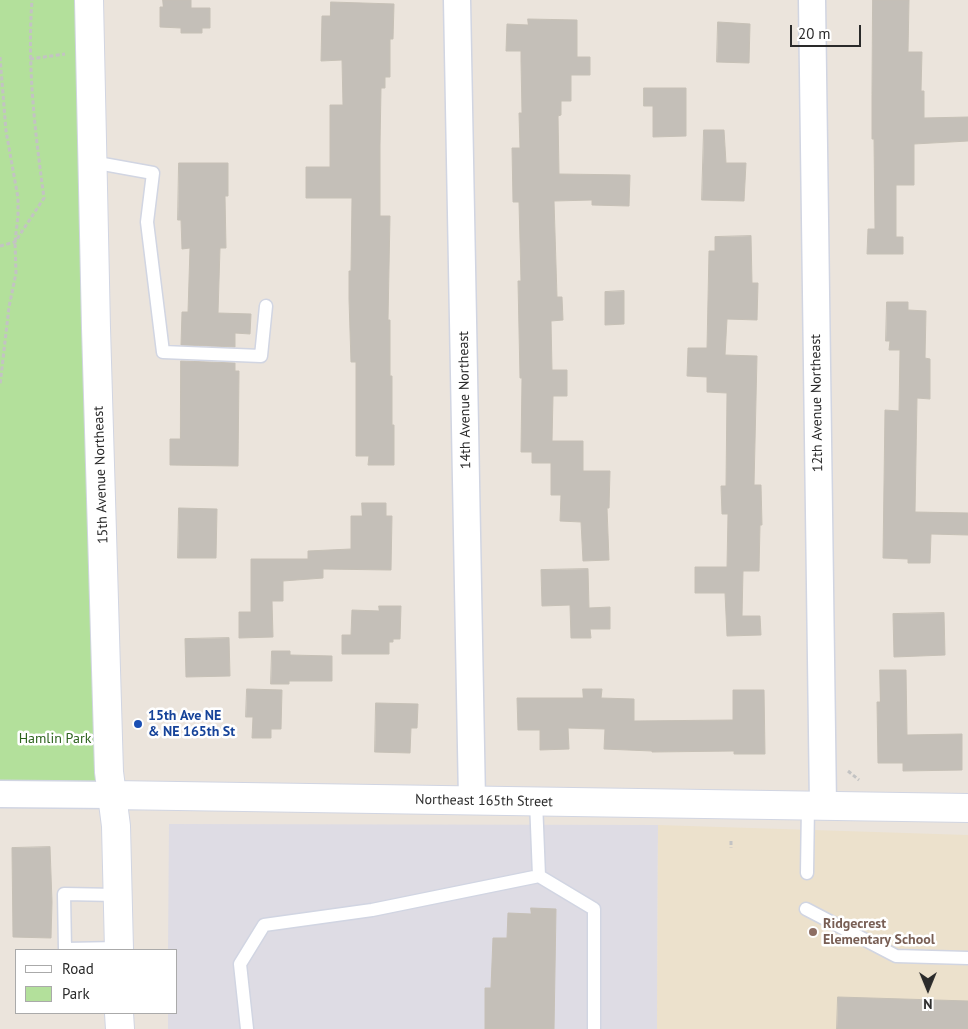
<!DOCTYPE html>
<html>
<head>
<meta charset="utf-8">
<style>
	body { margin:0 }
	#map { position:relative; width:968px; height:1029px; overflow:hidden; background:#ebe4dc; font-family:"PT Sans",sans-serif }
	canvas { display:block }
	.legend { position:absolute; left:15px; top:949px; width:162px; height:65px; box-sizing:border-box; background:#fff; border:1px solid #aaa; margin:0; padding:6px 9px; list-style:none; font-size:15px; color:#2a2a2a }
	.legend li { display:flex; align-items:center; gap:10px; height:25px }
	.legend b { width:25px; border:1px solid #aaa }
	.north { position:absolute; left:903px; top:964px; width:50px; height:50px; -webkit-text-stroke:4px #fff; paint-order:stroke; rotate:180deg; font-size:14px; font-weight:700; line-height:20px; text-align:center; color:#2a2a2a }
	.north::after { content:''; display:block; margin:auto; width:18px; height:22px; background:#2a2a2a; clip-path:polygon(50% 0,100% 100%,50% 72%,0 100%) }
	.scale { position:absolute; left:790px; top:25px; width:71px; height:22px; box-sizing:border-box; border:2px solid #2a2a2a; border-top:0; padding-left:6px; font-size:15px; line-height:18px; white-space:nowrap; color:#2a2a2a; -webkit-text-stroke:4px #fff; paint-order:stroke }
</style>
</head>
<body>
<div id="map">
<canvas width="968" height="1029"></canvas>
<ul class="legend">
<li><b style="height:6px;background:#fff"></b>Road</li>
<li><b style="height:14px;background:#b3e09b"></b>Park</li>
</ul>
<div class="north">N</div>
<div class="scale">20 m</div>
</div>
<script>
const g = document.querySelector('canvas').getContext('2d');
g.lineJoin = 'round';
function fillPath(path, color) {
  g.fillStyle = color;
  g.fill(path, 'evenodd');
}
function trace(path, color, width, dash) {
  g.strokeStyle = color;
  g.lineWidth = width;
  g.lineCap = dash ? 'butt' : 'round';
  g.setLineDash(dash || []);
  g.stroke(path);
}
function label(font, color, halo, rows, align = 'center') {
  g.font = font + ' "PT Sans",sans-serif';
  g.lineWidth = 5;
  g.setLineDash([]);
  g.textBaseline = 'middle';
  g.strokeStyle = halo;
  g.fillStyle = color;
  for (const [text, x, y, turn = 0] of rows) {
    g.save();
    g.translate(x, y);
    g.rotate((+turn || 0) * Math.PI / 180);
    g.textAlign = isNaN(turn) ? turn : align;
    if (halo) g.strokeText(text, 0, 0);
    g.fillText(text, 0, 0);
    g.restore();
  }
}
fillPath(new Path2D(`
	M169,824l489,1 -1,204h-489v-16h8v-63h-8z`), '#dedce4');
fillPath(new Path2D(`
	M658,825l310,10v194h-311z`), '#ece1cc');
fillPath(new Path2D(`
	M0,0h89l23,795 -112,-3z`), '#b3e09b');
const building = new Path2D(`
	M163,0h28v8h19v20h-8v5h-21v-5l-21,-1v-20h3z
	M873,0h36l-1,52h14l-1,39h3v27l44,-1v24l-54,3v41h-18v52h7v17h-36l1,-25h7l-1,-90h-2v-44z
	M331,2l63,2 -1,35h-3v38h-5v11h-4l-1,57v71h10l-2,104h2v56h2v49h2v40h-26l1,-9h-13v-94h-5l-2,-63v-28h2l1,-73h-46v-31h24v-62h13l-1,-45 -21,1 1,-45h8z
	M528,19l49,1v37h13v18h-19v26h-10v14l-3,1 1,58 71,1 -1,31 -37,-1v-5l-38,1 3,96h5l1,23 -12,1 1,49h15v26h-14l-1,45h31v30h27l-1,37h-2l2,52 -26,1 -2,-39 -21,-1 1,-26h-10v-32h-19v-11h-11l1,-74h-2l-2,-97h3l-2,-79h-6l-1,-54h8l-1,-35h3l-1,-52v-10h-15l1,-27 21,1z
	M718,22l32,2 -1,39 -32,-1z
	M644,88h42v48l-33,1v-31h-9z
	M704,130h20l2,33h20l-2,38 -42,-1z
	M179,163h49v33h-3l1,52h-6l-2,65 33,1 -1,20 -15,-1v14l-54,-2 1,-33h6l2,-64 -8,1 -1,-29h-3z
	M751,236l1,47h6l-1,37 -30,-1 -2,36 32,1 -3,129h7l1,40h-2l-1,46h-16l-1,45h18l1,19 -34,1 -2,-43h-30v-26h32l1,-53h-6l-1,-28h5l1,-93 -20,-1v-15l-20,-1 1,-28h19l2,-97h6v-14z
	M624,291v33l-19,1v-33z
	M887,302h21v8l18,1 -1,47 5,1v40l-13,-1 -2,114 53,1v22l-37,-1 -1,29h-22v-4l-25,-1 2,-148 14,1 1,-61h-11l1,-9h-4z
	M181,361l54,2v8h4l-1,95 -68,-1v-26h10z
	M362,503h24v13h6l-1,54 -68,-1v9l-40,3v20h-11l1,36 -34,1v-26h12v-53h57v-8l43,-2v-33h11z
	M179,508l38,1 -1,49h-38z
	M588,569l1,39 21,-1v22h-20l1,9h-20l-1,-33 -28,1 -1,-36z
	M379,606h22l-1,33h-7v3h-4v12h-47v-19h9l1,-25 27,1z
	M944,613l1,42 -51,2 -1,-43z
	M229,638l1,38 -44,1 -1,-38z
	M272,651h18v4l42,1v25h-43v3h-18z
	M880,670h26l1,65 55,-1v36l-59,1v-8h-25l-1,-61h3z
	M247,689l35,1 -1,39h-10v9h-19l1,-21h-7z
	M583,689h19l-1,9 33,1v22l99,-1v-30h31l1,64h-31v-3l-82,1v-1l-48,-2 1,-20 -37,-1 1,21 -29,1v-20h-22l-1,-32h66z
	M376,703l42,1 -1,24h-6l-1,25 -35,-1z
	M50,847l2,55 -1,36 -38,-1 -1,-89z
	M531,908l25,1 -2,120h-69v-41h6l2,-50h14l1,-25 23,1z
	M838,997l130,4v28h-131z`);
fillPath(building, '#c4bfb8');
trace(building, '#c6c0b6', 1);
const lane = new Path2D(`
	M92,162l61,11 -6,49 16,130 98,4 5,-50
	M536,801l3,75
	M807,873l1,-68
	M806,909l90,47 72,2
	M65,949l53,-1
	M65,950l-1,-56 53,1
	M247,1029l-7,-65 24,-39 108,-15 167,-34 55,33v120`);
const street = new Path2D(`
	M457,0l15,800
	M812,0l11,805
	M0,794l112,1`);
const secondary = new Path2D(`
	M89,0l7,328 13,444 7,54 3,124
	M112,795l856,13
	M119,1013l1,16`);
trace(lane, '#d1d5e2', 15);
trace(street, '#d1d5e2', 29);
trace(secondary, '#d1d5e2', 30);
trace(new Path2D(`
	M0,57l6,74 12,67v18l-3,26 1,31 -7,34 -9,78
	M30,59l35,-5
	M0,246l15,-4 29,-44c-9,-66 -17,-132 -12,-198
	M848,771l11,9
	M731,841v7`), '#c3c3c3', 3, [4, 2.5]);
trace(lane, '#fff', 12);
trace(street, '#fff', 26);
trace(secondary, '#fff', 28);
for (const [x, y, r, color] of [
	[138,724,5,"#1a4fb4"],
	[813,932,5,"#8d6e63"]
]) {
  const dot = new Path2D();
  dot.arc(x, y, r, 0, 2 * Math.PI);
  g.fillStyle = color;
  g.fill(dot);
  trace(dot, '#fff', 2);
}
label('14px', '#2a2a2a', '#fff', [
	["14th Avenue Northeast",465,400,-91],
	["12th Avenue Northeast",817,403,-91],
	["15th Avenue Northeast",101,475,-92],
	["Northeast 165th Street",484,801,1]
]);
label('bold 14px', '#164399', '#fff', [
	["15th Ave NE",148,716],
	["& NE 165th St",148,732]
], 'left');
label('14px', '#2d631d', '#fff', [
	["Hamlin Park",55,739]
]);
label('bold 14px', '#785e54', '#fff', [
	["Ridgecrest",823,924],
	["Elementary School",823,940]
], 'left');
</script>
</body>
</html>
